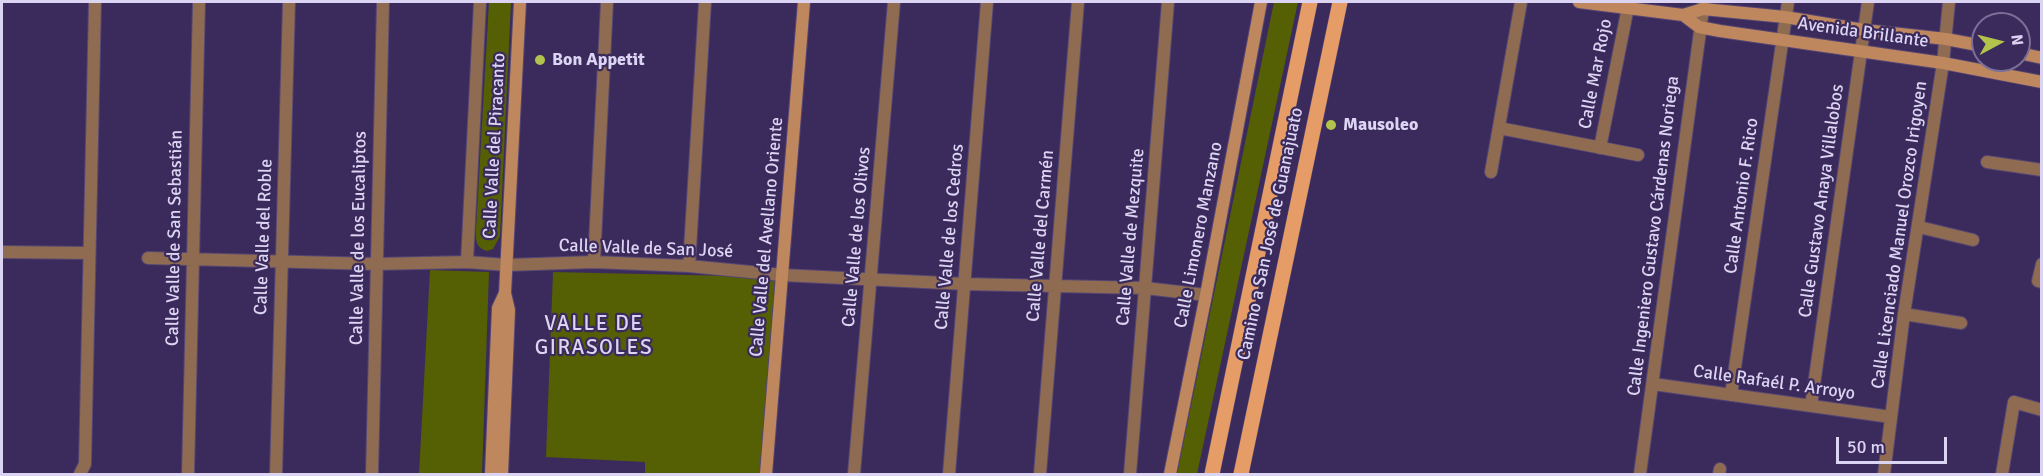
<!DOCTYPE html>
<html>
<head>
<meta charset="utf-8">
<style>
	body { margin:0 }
	#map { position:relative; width:2043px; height:476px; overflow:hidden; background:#3b2b5c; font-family:Signika,sans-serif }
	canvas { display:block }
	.frame { position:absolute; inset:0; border:3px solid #dbd4f2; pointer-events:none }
	.north { position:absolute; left:1971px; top:12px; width:60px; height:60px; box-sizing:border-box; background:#3b2b5c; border:2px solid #7b6f98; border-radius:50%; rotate:83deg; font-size:16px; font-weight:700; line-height:24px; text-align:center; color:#dbd4f2 }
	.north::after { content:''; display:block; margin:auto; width:21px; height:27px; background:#b2c34c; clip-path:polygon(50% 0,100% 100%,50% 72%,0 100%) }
	.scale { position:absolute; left:1836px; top:437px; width:111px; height:27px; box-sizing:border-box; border:3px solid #dbd4f2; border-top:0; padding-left:8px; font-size:18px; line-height:21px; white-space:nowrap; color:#dbd4f2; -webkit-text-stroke:4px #3b2b5c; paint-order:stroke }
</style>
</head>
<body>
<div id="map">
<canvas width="2043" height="476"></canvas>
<div class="frame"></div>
<div class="north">N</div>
<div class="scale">50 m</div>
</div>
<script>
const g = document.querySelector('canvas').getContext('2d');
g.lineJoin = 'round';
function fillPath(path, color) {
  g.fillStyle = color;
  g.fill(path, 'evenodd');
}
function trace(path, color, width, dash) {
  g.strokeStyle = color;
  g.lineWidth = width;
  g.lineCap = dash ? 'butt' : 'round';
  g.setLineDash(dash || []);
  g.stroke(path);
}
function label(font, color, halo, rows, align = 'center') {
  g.font = font + ' Signika,sans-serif';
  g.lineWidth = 4.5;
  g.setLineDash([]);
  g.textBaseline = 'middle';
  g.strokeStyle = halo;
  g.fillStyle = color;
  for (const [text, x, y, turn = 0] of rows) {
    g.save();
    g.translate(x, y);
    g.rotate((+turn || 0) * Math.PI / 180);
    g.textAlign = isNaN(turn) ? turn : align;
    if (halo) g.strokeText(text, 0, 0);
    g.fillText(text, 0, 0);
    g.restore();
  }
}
fillPath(new Path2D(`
	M489,2h22l-11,234 -7,13 -6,2c-12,-4 -11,-10 -11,-21z
	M1274,2h24l-101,472h-20z
	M430,270l59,2 -7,202h-63z
	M553,272l222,5 -14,197h-116v-12l-99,-5z`), '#555f04');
const street = new Path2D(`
	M1499,128l139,27
	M1600,148l28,-141
	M1987,162l55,8
	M1491,172l30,-170
	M1919,227l54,13
	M2,252l86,1
	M148,258l228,6 91,-2 40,3 87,-3 95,4 93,9 183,9 180,4 61,7
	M467,262l13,-260
	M594,262l13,-260
	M2042,264l-4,17 4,1
	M689,266l16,-264
	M1904,314l57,9
	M1653,384l238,33
	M1731,395l57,-393
	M1811,406l57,-404
	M80,474l5,-10 10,-462
	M188,474l11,-472
	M276,474l13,-472
	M372,474l11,-472
	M854,474l40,-472
	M949,474l38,-472
	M1040,474l38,-472
	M1130,474l38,-472
	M1640,474l64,-472
	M1719,474l1,-5
	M1884,474l20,-160 39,-251 6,-61
	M2002,474l12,-72 28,8`);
const secondary = new Path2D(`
	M1579,2l104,13 20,-6 82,8 79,13 82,9 37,7
	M1683,15l16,12 21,4 223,32 99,19
	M2019,53l23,5
	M491,474l7,-166 7,-15
	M502,474l7,-164 -4,-17 15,-291
	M766,474l38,-472
	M1170,474l36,-179 55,-293`);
const primary = new Path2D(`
	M1212,474l98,-472
	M1241,474l99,-472`);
trace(street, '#554674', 14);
trace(secondary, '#554674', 14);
trace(primary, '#554674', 16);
trace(street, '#8e6b51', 12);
trace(secondary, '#bf875e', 12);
trace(primary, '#e59c67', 15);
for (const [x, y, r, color] of [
	[540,60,6,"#b2c34c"],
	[1331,125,6,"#b2c34c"]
]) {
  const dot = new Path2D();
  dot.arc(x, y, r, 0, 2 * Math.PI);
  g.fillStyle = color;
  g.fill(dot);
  trace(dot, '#3b2b5c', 2);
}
label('18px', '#dbd4f2', '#3b2b5c', [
	["Avenida Brillante",1863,33,8],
	["Calle Mar Rojo",1596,74,-79],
	["Calle Valle del Piracanto",495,146,-87],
	["Calle Antonio F. Rico",1742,196,-82],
	["Calle Gustavo Anaya Villalobos",1822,201,-82],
	["Camino a San José de Guanajuato",1271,234,-78],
	["Calle Limonero Manzano",1199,235,-79],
	["Calle Licenciado Manuel Orozco Irigoyen",1900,235,-82],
	["Calle Valle del Carmén",1041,236,-85],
	["Calle Ingeniero Gustavo Cárdenas Noriega",1654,236,-83],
	["Calle Valle del Roble",264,237,-88],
	["Calle Valle del Avellano Oriente",767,237,-85],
	["Calle Valle de los Olivos",857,237,-85],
	["Calle Valle de los Cedros",950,237,-85],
	["Calle Valle de Mezquite",1131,237,-85],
	["Calle Valle de San Sebastián",175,238,-89],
	["Calle Valle de los Eucaliptos",359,238,-89],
	["Calle Valle de San José",646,249,2],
	["Calle Rafaél P. Arroyo",1774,383,8]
]);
label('bold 18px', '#dbd4f2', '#3b2b5c', [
	["Bon Appetit",552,60],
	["Mausoleo",1343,125]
], 'left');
g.letterSpacing = '1.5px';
label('21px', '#dbd4f2', '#3b2b5c', [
	["VALLE DE",594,324],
	["GIRASOLES",594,348]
]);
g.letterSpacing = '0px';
</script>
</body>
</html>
